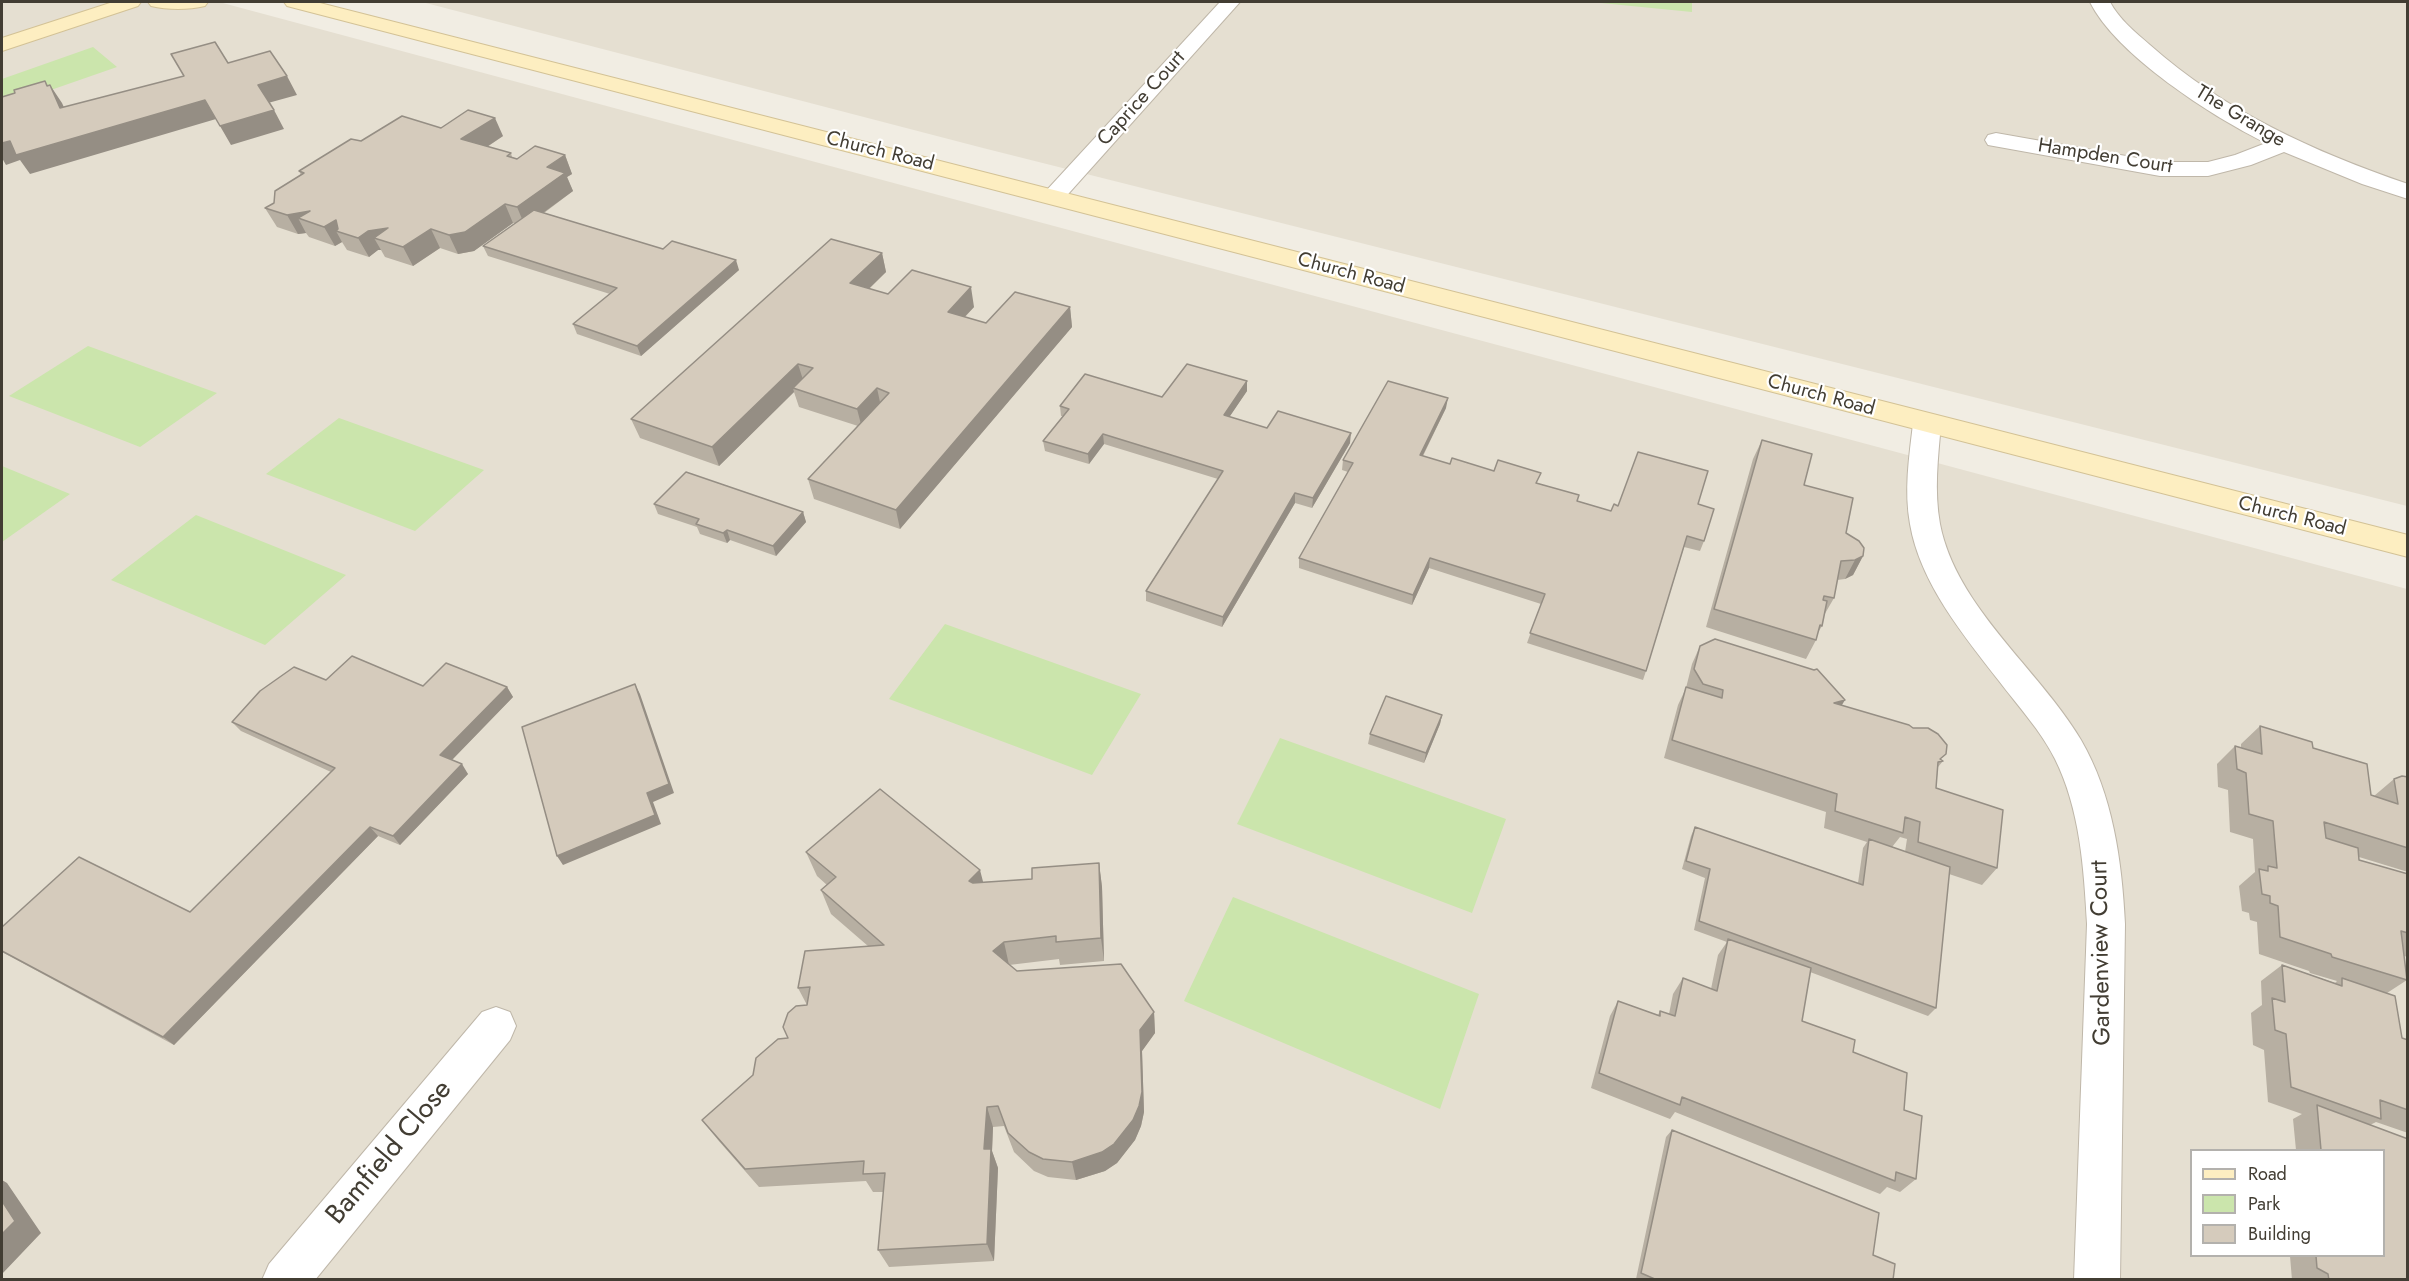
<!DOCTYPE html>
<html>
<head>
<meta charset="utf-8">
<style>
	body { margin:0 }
	#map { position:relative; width:2409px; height:1281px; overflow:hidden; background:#f1ede3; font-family:Jost,sans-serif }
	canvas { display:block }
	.frame { position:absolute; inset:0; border:3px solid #423d33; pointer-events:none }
	.legend { position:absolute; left:2190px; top:1149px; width:195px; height:108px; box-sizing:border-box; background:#fff; border:2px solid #b3b1ad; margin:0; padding:8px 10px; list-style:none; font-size:18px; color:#423d33 }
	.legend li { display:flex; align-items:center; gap:12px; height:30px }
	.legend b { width:30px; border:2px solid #b3b1ad }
</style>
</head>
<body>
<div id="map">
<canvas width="2409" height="1281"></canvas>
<div class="frame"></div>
<ul class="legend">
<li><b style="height:8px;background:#fdeec1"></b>Road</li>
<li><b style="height:16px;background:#cbe5ac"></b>Park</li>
<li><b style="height:16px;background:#d5cbbc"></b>Building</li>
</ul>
</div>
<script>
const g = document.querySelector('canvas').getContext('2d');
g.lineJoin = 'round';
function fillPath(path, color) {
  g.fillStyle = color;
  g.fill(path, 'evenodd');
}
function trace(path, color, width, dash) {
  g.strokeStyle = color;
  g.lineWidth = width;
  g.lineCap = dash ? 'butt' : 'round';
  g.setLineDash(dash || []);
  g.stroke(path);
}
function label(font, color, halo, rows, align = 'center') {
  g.font = font + ' Jost,sans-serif';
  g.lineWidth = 4.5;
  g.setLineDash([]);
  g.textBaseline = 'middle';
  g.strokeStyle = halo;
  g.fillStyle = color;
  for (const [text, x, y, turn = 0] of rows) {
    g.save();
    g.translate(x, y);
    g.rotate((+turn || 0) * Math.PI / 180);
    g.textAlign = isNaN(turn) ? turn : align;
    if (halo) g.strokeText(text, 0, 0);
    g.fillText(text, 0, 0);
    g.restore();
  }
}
fillPath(new Path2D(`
	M2,2h217l2188,587v690l-2405,1zM2192,1150h192v106h-192z
	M422,2h1985v504l-1424,-358z`), '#e5dfd1');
fillPath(new Path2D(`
	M1591,2h101v10z
	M93,47l24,20 -115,40v-28z
	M88,346l129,47 -77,54 -131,-51z
	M339,418l145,52 -69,61 -149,-57z
	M2,466l68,28 -68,48z
	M196,515l150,60 -81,70 -154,-65z
	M945,624l196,70 -49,81 -203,-76z
	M1280,738l226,81 -34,94 -235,-89z
	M1233,897l246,97 -39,115 -256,-108z`), '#cbe5ac');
const street = new Path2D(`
	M1220,2h20l-179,200 -8,2 -8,-2 -4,-5 4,-5z
	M2090,2h20c9,17 25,30 40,43 74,66 164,107 258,139v15l-46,-15 -78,-32 -33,13 -43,11h-48l-172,-31 -3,-5 3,-5 8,-2 164,29h48l27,-7 31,-12c-53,-26 -150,-88 -176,-141z
	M1927,415l10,2 4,7c-3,33 -7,67 -1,100 16,83 99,145 141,216 32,55 41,122 44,184l-5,356h-46l13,-356c-3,-55 -7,-115 -32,-165 -14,-28 -37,-53 -56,-78 -35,-45 -79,-98 -89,-157 -6,-33 -1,-67 3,-100l4,-7z
	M496,1007l14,5 6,14 -6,14 -195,240h-53l7,-16 213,-252z`);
const secondary = new Path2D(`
	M113,2h28l-3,4 -136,45v-13z
	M148,2h60l-3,4c-16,4 -38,4 -54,0z
	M284,2h32l2092,533v22l-2121,-551z`);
trace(street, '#bfb7a9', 2);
trace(secondary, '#d3c296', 2);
fillPath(street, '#fff');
fillPath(secondary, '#fdeec1');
fillPath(new Path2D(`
	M441,128l62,8 -16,11 24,6 1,4 5,2 48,-4 7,19 -5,3 6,14 -29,22 119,36 76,21 -98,86 -64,-22 -4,-10 37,-30 -122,-38 -5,-10 32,-23h-2l-39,28 -16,3 -18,-6 -27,18 -28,-9 -4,-7h-3l-9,7 -22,-7 -5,-8 -7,4 -26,-9 -3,-4 -8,1 -21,-7 -12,-19 9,-5 27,-28 -2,-4 62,-30z
	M882,253l4,19 -17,17 19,5 86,13 -9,10 21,6 84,-16 2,20 -172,202 -86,-30 -6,-20 50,-53 -59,-19 -5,-15 -75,74 -79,-28 -9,-19z
	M1247,381v10l-18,26 38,11 83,15 -38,65 -17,-5 -73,124 -76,-26v-10l72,-112 -114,-35 -15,20 -44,-13 -2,-10 20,-25h-2l-1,-10 102,-9z
	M1446,408l-23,48 27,8 88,19 39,18 34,10 7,-5 80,-2 6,37 -4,10 -16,-4 -38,124 -3,9 -116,-37 14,-39 -112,-36 -17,37 -113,-37v-10l49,-86 -6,-2 1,-10z
	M1762,440l42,45 42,48 17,23 -10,19 -8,4 -8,1 -3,18 -11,19 -1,9 -5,8 -1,6 -10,19 -100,-32 47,-168z
	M654,504l149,8 3,10 -30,34 -46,-16 -3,3 -27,-9 -3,-7 -39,-13z
	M1700,646l142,59 100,55 1,1 -5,6 -2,21 61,80 -15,17 -33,-11 -13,134 -8,8 -118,-44 -8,49 51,31 51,58 12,69 -16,13 -13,-5 -7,7 -205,-82 -5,7 -79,-31 19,-72 8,-15 40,14 2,-4 9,3 4,-20 10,-16 28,11 7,-34 9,-13 -33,-12 11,-52 -23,-9 9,-33 4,-9 163,56 5,-35 4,-6 -43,-14 2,-16 -162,-54 14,-53 8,-17 6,-24zM1900,837l7,2 -2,13 -13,-5z
	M326,680l97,6 84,1 6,10 -61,63 16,14 -68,71 -22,-9 -204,209 -172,-93v-25l188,-15 141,-140 -90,-41 -9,-9z
	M1442,715l-2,9 -16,39 -56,-19 2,-10z
	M2260,726l52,16 1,6 54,16 4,31 3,1 20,-17 8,-3 6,1v95l-49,-15v3l49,14v83l-4,-1 3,24 -20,13 8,3 7,42 6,2v93l-32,-11 -6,3 38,14v141h-116l-2,-24h94v-106h-88l-3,-31 9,-5 -34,-12 -4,-52 -11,-5 -2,-32 11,-8 -1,-24 21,-16 53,18 2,-2 -27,-8 -1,-2 -50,-17 -2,-32 -7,-2 -1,-7 -7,-2 -3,-25 16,-14 -2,-33 -23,-7 -2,-42 -10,-3 -1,-23 18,-18 6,2v-4z
	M806,852l177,30 49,-3 67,-16 3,24 2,74 -44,4 -1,-6 -50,6 8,6 137,41 1,21 -13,18 2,61 -3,14 -6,14 -18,23 -12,8 -29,9 -28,-3 -14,-6 -20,-19 -10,-26 -11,1 -1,24 6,17 -4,93 -105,6 -11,-17 6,-58h-11l-7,-11 -107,6 -41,-47 -16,-20 51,-45 35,-37 19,-33 -9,-17 70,-42 -37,-32 -10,-24 6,-5 -10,-9z
	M1672,1130l201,125 20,25 -257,-1 30,-142z`), '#b7afa2');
fillPath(new Path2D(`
	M287,76l10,19 -29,8 -10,-18z
	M45,81l9,14 -4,-10 12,18 11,24 -13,-19z
	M205,100l11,19 -186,55 -10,-14 -14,5 -4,-7v-15l8,-2z
	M274,110l10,19 -53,16 -11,-19z
	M495,118l8,18 -33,22 -9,-19z
	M565,155l7,19 -5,3 6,14 -48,35 -8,-19 30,-40z
	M505,204l8,19 -39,28 -16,3 -9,-19z
	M310,211l-12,7 8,15 -8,1 -11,-19z
	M336,220l8,13 -8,-2 6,11 -7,4 -11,-19z
	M388,228l-14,10 7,12h-3l-9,7 -11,-19 10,-7z
	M431,229l9,19 -27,18 -10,-19z
	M882,253l4,19 -32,31 -4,-20z
	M736,260l3,10 -98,86 -4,-10z
	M971,287l3,20 -23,24 -3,-19z
	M1070,307l2,20 -172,202 -4,-19z
	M798,364l6,19 -11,5 1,4 -75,74 -7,-19z
	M1247,381v10l-23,34v-10z
	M877,388l4,19 -19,21 -5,-19z
	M1448,398l-2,10 -28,57 2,-10z
	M1351,433l-1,10 -38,65 1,-10z
	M1103,434l1,10 -15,20 -1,-10z
	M1295,493v10l-73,124 1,-10z
	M803,512l3,10 -30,34 -3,-10z
	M727,530l3,10 -3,3 -4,-10z
	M1863,556l-10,19 -8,4 10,-19z
	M1430,558l-1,10 -17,37 1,-10z
	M635,684l5,10 34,99 -21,9 8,22 -98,41 -6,-9 90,-63z
	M507,687l6,10 -66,68 -7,-10z
	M1845,700l-11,18v-15z
	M1442,715l-2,9 -16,39 2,-10z
	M462,764l6,10 -68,71 -7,-9z
	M370,827l8,9 -204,209 -11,-8z
	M1099,863l3,24 2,74 -3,-23z
	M980,870l6,23 -17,-12z
	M1004,942l5,23 -16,-14z
	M1154,1012l1,21 -13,18 2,61 -3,14 -6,14 -18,23 -12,8 -29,9 -4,-18 68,-132z
	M987,1107l6,20 -1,24 6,17 -4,93 -7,-17 -3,-95z
	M2,1180l5,3 34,50 -39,41z`), '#958e84');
const building = new Path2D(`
	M215,42l13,21 42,-12 17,25 -29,9 16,25 -54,16 -15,-26 -189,55 -6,-14 -8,2v-46l13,-4 -1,-3 31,-9 2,5 3,-1 10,23 124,-32 -13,-22z
	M468,110l27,8 -34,21 50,14 -4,3 10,3 18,-13 30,9 -18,12 18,6 -48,34 -12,-3 -40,28 -16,3 -18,-6 -28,18 -29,-9 14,-10 -20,3 -10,7 -22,-7 2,-2 -2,-9 -12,7 -26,-9 12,-7 -23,4 -22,-7 9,-5 1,-12 29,-18 -5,-2 52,-32 10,2 41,-25 39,12z
	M534,210l129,39 9,-8 64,19 -99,86 -64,-22 44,-36 -134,-42z
	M831,239l51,14 -32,30 38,11 24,-24 59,17 -23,25 38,11 29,-31 55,15 -174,203 -88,-31 81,-86 -12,-5 -20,21 -64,-21 20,-20 -15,-4 -86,83 -81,-28z
	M1187,364l60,17 -23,34 43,13 11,-17 73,22 -38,65 -18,-5 -72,124 -77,-26 77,-120 -120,-37 -15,20 -45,-13 26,-32 -9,-3 25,-32 77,23z
	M1388,381l60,17 -28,57 30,9 2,-6 42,13 4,-11 43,13 -5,10 43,12 -2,6 34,10 3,-7 4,2 20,-54 70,19 -10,33 16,5 -10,32 -17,-5 -41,135 -116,-38 15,-39 -115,-36 -17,37 -114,-37 54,-95 -10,-3z
	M1762,440l50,14 -8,31 49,13 -7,35 13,8 5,7 -1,8 -8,4 -14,1 -7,37 -10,-2 -1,4 4,1 -5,25 -2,-1 -4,15 -102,-31z
	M686,472l117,40 -30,34 -46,-16 -4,3 -27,-9 3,-5 -45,-15z
	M1715,639l99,31 3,-1 28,31 -11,3 75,22 4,3h15l10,6 9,11 -1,9 -6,5 3,2 -5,1 -2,26 67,22 -6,58 -79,-26 2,-20 -15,-5 -2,16 -68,-22 2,-17 -165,-54 14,-53 36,11 1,-8 -20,-6 -9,-15 6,-23z
	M352,656l71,30 23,-23 61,24 -67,68 22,9 -69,72 -23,-9 -207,210 -161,-86v-24l77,-70 111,55 145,-144 -103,-46 28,-31 34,-24 32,13z
	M635,684l34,100 -22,9 8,22 -98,41 -35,-129z
	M1386,696l56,19 -16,38 -56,-19z
	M2260,726l52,16 1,6 54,16 4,31 27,9 -4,-25 8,-3 6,1v71l-84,-26 2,16 32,10 1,12 49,14v59l-7,-2 6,49 -75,-23 -1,-3 -51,-17 -2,-31 -8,-3v-7l-8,-2 -3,-25 9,2v-5l9,2 -4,-47 -24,-7 -3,-41 -9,-4 -2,-23 27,8z
	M880,789l100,81 -11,11 4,2 59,-4v-11l67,-5 2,75 -45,4v-6l-52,6 -11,9 24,20 104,-7 33,48 -14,18 2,62 -3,14 -6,14 -19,24 -12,8 -30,10 -29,-3 -14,-7 -21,-19 -10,-27 -11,1 -3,42h7l-4,95 -109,6 7,-77 -22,1 1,-13 -119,8 -43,-49 51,-45 3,-17 22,-19 10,-1 -5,-11 5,-14 8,-7 11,-1 3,-18 -12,1 7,-37 79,-6 -63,-55 15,-13 -30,-25z
	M1695,827l168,58 6,-46 81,28 -14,141 -237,-87 11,-52 -24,-8z
	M1728,939l83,29 -9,53 53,19 -2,12 54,21 -3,37 18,6 -6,63 -20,-7 -1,9 -213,-84 -2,8 -81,-32 19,-72 42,15v-5l15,5 8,-38 34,13z
	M2282,965l60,21v-8l53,18 7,42 6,2v70l-28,-10 1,19 -90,-32 -5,-53 -11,-4 -3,-32 13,4z
	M2317,1105l91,34v141h-79l-1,-6 -11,-6 -1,-12h68v-106h-63z
	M1672,1130l207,83 -6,42 22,9 -2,16h-236l-16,-7z
	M2,1201l13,20 -13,13z`);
fillPath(building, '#d5cbbc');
trace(building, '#958e84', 1.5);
label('20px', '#423d33', '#fff', [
	["Caprice Court",1142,99,-48],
	["The Grange",2240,117,31],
	["Church Road",880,152,14],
	["Hampden Court",2105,157,9],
	["Church Road",1351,274,15],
	["Church Road",1821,396,15],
	["Church Road",2292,517,14]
]);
label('24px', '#423d33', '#fff', [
	["Gardenview Court",2102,953,-91]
]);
label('28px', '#423d33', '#fff', [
	["Bamfield Close",390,1153,-50]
]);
</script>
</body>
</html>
